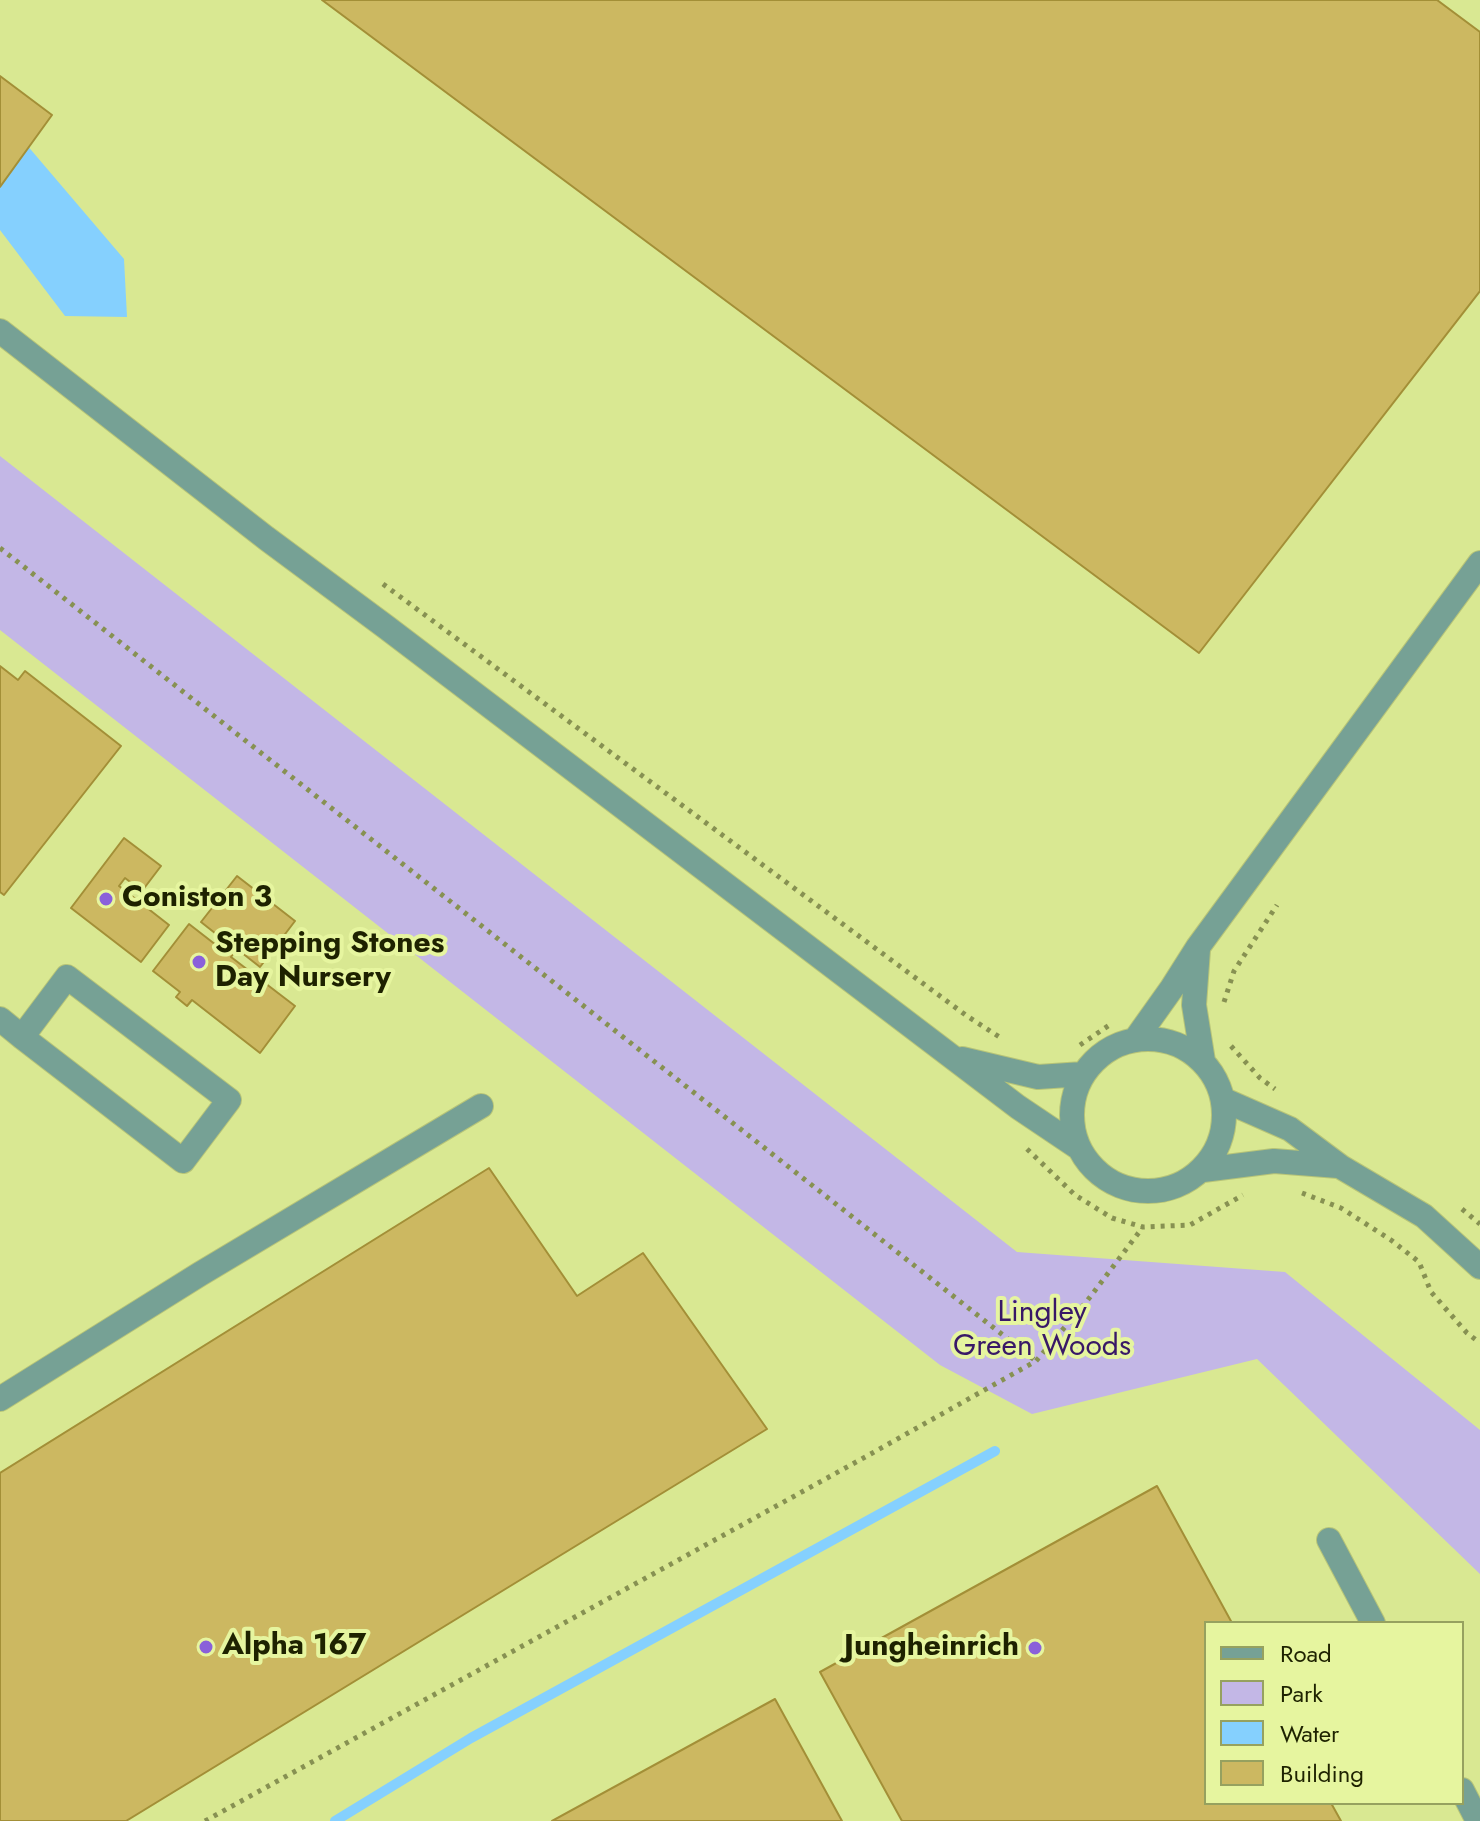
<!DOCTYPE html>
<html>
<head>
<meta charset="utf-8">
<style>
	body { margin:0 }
	#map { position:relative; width:1480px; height:1821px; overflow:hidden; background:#d9e892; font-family:Jost,sans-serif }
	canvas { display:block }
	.legend { position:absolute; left:1204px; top:1621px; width:260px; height:184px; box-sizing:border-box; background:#e6f59f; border:2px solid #96a15f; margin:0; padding:10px 14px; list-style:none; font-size:24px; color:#1e2200 }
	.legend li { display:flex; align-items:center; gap:16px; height:40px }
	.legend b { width:40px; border:2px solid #96a15f }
</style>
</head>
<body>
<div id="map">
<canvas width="1480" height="1821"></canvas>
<ul class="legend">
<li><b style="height:10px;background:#76a195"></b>Road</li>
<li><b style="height:22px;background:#c3b7e6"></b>Park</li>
<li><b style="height:22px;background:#85d0fe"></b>Water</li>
<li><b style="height:22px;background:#ccb861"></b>Building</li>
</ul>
</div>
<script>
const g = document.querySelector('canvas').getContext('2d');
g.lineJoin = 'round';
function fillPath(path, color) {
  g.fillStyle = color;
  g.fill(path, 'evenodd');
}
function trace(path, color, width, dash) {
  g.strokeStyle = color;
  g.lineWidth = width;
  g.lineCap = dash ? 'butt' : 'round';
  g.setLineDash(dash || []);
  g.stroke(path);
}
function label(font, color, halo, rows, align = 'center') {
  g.font = font + ' Jost,sans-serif';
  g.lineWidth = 8;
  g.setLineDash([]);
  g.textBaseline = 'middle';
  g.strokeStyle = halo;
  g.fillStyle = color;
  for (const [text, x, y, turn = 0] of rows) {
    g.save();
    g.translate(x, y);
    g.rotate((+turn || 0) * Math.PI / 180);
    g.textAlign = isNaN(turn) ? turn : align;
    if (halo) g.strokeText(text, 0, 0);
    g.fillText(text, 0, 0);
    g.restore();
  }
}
fillPath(new Path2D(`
	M0,456l1017,796 268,20 195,158v144l-223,-215 -225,55 -92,-49 -940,-735z`), '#c3b7e6');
fillPath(new Path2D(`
	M0,128l26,16 98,115 3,58 -62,-1 -65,-86z`), '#85d0fe');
trace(new Path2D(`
	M335,1821l136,-83 524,-287`), '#85d0fe', 10);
const building = new Path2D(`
	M322,0h1115l43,32v259l-281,362z
	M0,76l52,39 -52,72z
	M0,666l18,14 7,-9 96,75 -117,149 -4,-3z
	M124,838l37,28 -19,25 -17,-13 -6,8 50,39 -28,37 -70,-54z
	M237,876l58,45 -35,46 -23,-18 -6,8 64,49 -35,47 -68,-53 -5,6 -11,-9 4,-5 -27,-21 36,-47 36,28 5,-7 -29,-23z
	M489,1168l88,128 66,-43 124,176 -641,392h-126v-348z
	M1157,1486l75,137h-26v180h125l10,18h-439l-82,-149z
	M775,1699l67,122h-290z`);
fillPath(building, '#ccb861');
trace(building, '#a38f37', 2);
const minor = new Path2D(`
	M0,331l266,207 120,89 632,480 61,41
	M1198,950l-4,55 9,56
	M0,1019l22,18 161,124 46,-61 -162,-123 -45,60
	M1072 1115a76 76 0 1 1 152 0a76 76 0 1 1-152 0Z
	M1135,1040l37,-52 26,-41 282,-384
	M962,1059l76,18 45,-3
	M1224,1100l66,29 51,38 83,49 56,51
	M1203,1170l71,-9 64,5
	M0,1399l200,-125 281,-168
	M1329,1540l44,83
	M1462,1790l16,31`);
trace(minor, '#b7c478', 26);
trace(new Path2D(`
	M0,548l1036,813
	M383,584l584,432 34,22
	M1224,1002l10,-31 43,-66
	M1080,1045l31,-21
	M1231,1046l29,32 15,11
	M1027,1149l48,46 37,23 31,9 47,-2 53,-30
	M1302,1193l39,15 50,32 28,22 12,30 36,41 13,10
	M1462,1209l18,15
	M205,1821l662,-365 169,-95 51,-60 56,-74`), '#879152', 5, [4, 6]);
trace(minor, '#76a195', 24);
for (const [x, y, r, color] of [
	[106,899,8,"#8a60da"],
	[199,962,8,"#8a60da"],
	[206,1647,8,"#8a60da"],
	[1035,1648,8,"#8a60da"]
]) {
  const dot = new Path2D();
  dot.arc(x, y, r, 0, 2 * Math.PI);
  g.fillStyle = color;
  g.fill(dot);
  trace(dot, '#e6f59f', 3);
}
label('bold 30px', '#1e2200', '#e6f59f', [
	["Coniston 3",122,899],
	["Stepping Stones",215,945],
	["Day Nursery",215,979],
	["Alpha 167",222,1647],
	["Jungheinrich",1019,1648,"right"]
], 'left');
label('30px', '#381867', '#e6f59f', [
	["Lingley",1042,1314],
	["Green Woods",1042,1348]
]);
</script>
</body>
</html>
